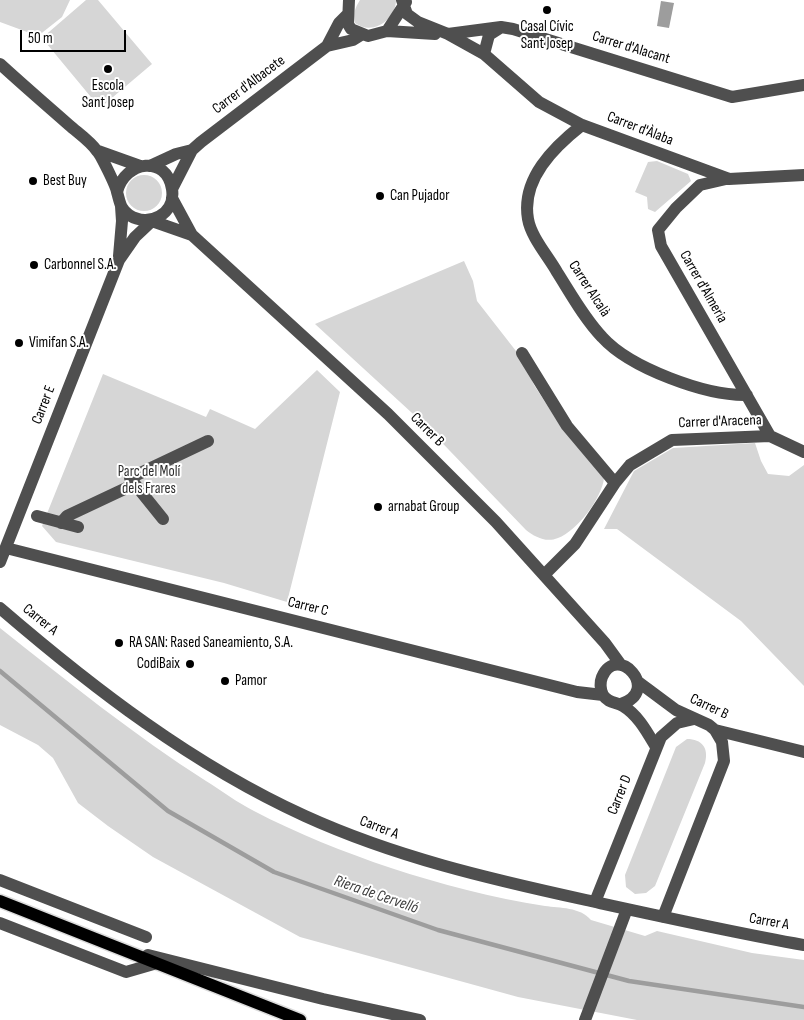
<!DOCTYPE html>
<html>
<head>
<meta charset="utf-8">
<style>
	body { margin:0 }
	#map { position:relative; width:804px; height:1020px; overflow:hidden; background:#fff; font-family:"Sofia Sans Condensed",sans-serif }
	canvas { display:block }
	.scale { position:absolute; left:20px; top:30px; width:106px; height:22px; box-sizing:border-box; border:2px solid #000; border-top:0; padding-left:6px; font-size:15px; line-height:18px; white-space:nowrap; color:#000; -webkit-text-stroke:4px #fff; paint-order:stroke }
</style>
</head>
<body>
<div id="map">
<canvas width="804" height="1020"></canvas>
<div class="scale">50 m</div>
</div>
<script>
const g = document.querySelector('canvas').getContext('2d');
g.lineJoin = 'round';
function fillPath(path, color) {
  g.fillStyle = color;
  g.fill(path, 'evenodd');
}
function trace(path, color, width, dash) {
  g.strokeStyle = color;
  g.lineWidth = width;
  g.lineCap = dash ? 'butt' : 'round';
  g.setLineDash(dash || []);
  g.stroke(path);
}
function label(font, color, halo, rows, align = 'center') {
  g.font = font + ' "Sofia Sans Condensed",sans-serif';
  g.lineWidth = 4;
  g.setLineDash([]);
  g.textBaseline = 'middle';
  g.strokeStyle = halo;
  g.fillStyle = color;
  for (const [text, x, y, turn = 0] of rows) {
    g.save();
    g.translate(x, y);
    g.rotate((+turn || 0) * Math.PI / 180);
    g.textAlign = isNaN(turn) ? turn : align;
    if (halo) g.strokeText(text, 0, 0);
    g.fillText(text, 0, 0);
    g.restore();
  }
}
fillPath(new Path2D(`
	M0,0h70l-8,17 -24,19 -38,-14z
	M86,0h12l54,64 -52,44 -58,-70z
	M360,0h36c0,20 -24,36 -41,23 -2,-10 0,-15 5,-23z
	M657,161l31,13 3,7 -36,31 -7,-3 -1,-12 -12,-5 13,-30z
	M126 193a18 18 0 1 1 36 0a18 18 0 1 1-36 0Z
	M464,261l9,20 4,20 46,59 11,25 22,34 48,59c-2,20 -27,53 -46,60 -12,5 -23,-1 -32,-8l-102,-106 -109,-100z
	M317,370l23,22 -53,210 -63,-19 -168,-41 -14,-16 61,-152 103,43 4,-8 45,20z
	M755,443l6,18 7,13 21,2 15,-11v221l-63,-65 -124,-92h-13l30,-58 39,-23z
	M0,628c67,53 134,107 206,153 16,10 32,22 48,30 42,22 92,42 137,57 49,16 102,30 154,38 15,2 35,1 46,14l54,16 12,-5 95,22 52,7v60h-167l-119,-23 -218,-60 -147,-80 -45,-31 -30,-23 -25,-45 -15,-13 -38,-20z
	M687,739c15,0 22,9 18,24l-50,123 -9,7 -11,1 -9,-7 -1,-12 51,-128z`), '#d6d6d6');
fillPath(new Path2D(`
	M661,1l13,2 -5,25 -12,-2z`), '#9d9d9d');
trace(new Path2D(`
	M0,671l168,140 106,61 164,58 191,51 175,26`), '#9d9d9d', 4.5);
const major = new Path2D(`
	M0,901l300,119`);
trace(major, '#dbdbdb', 15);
trace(new Path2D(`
	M349,0l-1,24 3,5 17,7 19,-5 19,-29
	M402,0l5,14 11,8 30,12 36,20 55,48 43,23 147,54 75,-4
	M387,31l48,3
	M448,34l53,-7 12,2 219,68 72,-12
	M327,46l12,-23 8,-8
	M484,54l5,-19 11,-7
	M0,64c23,21 46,41 69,61 9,8 21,16 28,26 4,4 19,35 20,41 3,10 3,17 12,23 20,13 47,-1 43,-26 -5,-34 -47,-29 -55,3
	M582,125c-28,22 -61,54 -54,94 3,18 20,37 29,53 14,22 27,46 45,65 28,31 104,59 145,58
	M98,151l42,15
	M150,166l26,-12 16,-4
	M726,179l-26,6 -24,23 -18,22 3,16 109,190
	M172,189l20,-39 9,-8 126,-96 26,-6 8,-5
	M172,198l20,37 196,179 108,108 109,121 16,22
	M152,221l40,14
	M119,256l3,-35 -1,-15
	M522,353l45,73 48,57
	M37,516l41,11
	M163,519l-33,-41 78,-37
	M61,523l6,-7 68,-32
	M6,548l571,144 26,3
	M0,562l119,-302 16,-23 17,-16
	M544,575l31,-31 40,-61 15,-18 42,-25 98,-4 34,16
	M0,608c93,80 193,157 305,208 90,41 185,63 281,84 73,16 145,32 218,45
	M637,681l39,29 33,15 6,5 89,22
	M621,704c41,-13 -4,-62 -19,-27 -2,5 -2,13 1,18 5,8 13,7 20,11 15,9 24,26 33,41
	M0,880l146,57
	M595,902l66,-165 16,-14 17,-4
	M663,917l61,-156 -2,-19 -7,-12
	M0,923l126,49 31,-9
	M148,955l175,44 97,21
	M585,1020l42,-111`), '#4f4f4f', 12);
trace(major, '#000', 12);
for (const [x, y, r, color] of [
	[547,10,5,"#000"],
	[108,69,5,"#000"],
	[33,181,5,"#000"],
	[380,196,5,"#000"],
	[34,265,5,"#000"],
	[19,343,5,"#000"],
	[378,507,5,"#000"],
	[119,643,5,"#000"],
	[190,664,5,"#000"],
	[225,681,5,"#000"]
]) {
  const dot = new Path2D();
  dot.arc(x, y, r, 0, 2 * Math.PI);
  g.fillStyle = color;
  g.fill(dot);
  trace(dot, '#fff', 2);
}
label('15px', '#000', '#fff', [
	["Casal Cívic",547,27,"center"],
	["Sant Josep",547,44,"center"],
	["Escola",108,86,"center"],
	["Sant Josep",108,103,"center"],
	["Best Buy",43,181],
	["Can Pujador",390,196],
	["Carbonnel S.A.",44,265],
	["Vimifan S.A.",29,343],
	["arnabat Group",388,507],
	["RA SAN: Rased Saneamiento, S.A.",129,643],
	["CodiBaix",180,664,"right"],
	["Pamor",235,681]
], 'left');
label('15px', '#000', '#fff', [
	["Carrer d'Alacant",631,48,17],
	["Carrer d'Albacete",249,85,-37],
	["Carrer d'Àlaba",640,129,21],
	["Carrer d'Almeria",703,287,60],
	["Carrer Alcalà",589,289,57],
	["Carrer E",44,405,-69],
	["Carrer d'Aracena",720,422,-2],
	["Carrer B",427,430,45],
	["Carrer C",308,607,14],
	["Carrer A",40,620,39],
	["Carrer B",709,707,25],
	["Carrer D",620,795,-68],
	["Carrer A",379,828,21],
	["Carrer A",769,922,10]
]);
label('15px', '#2d2d2d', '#fff', [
	["Parc del Molí",149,472],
	["dels Frares",149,489]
]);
label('italic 16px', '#3e3e3e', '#fff', [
	["Riera de Cervelló",376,895,19]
]);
</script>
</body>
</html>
